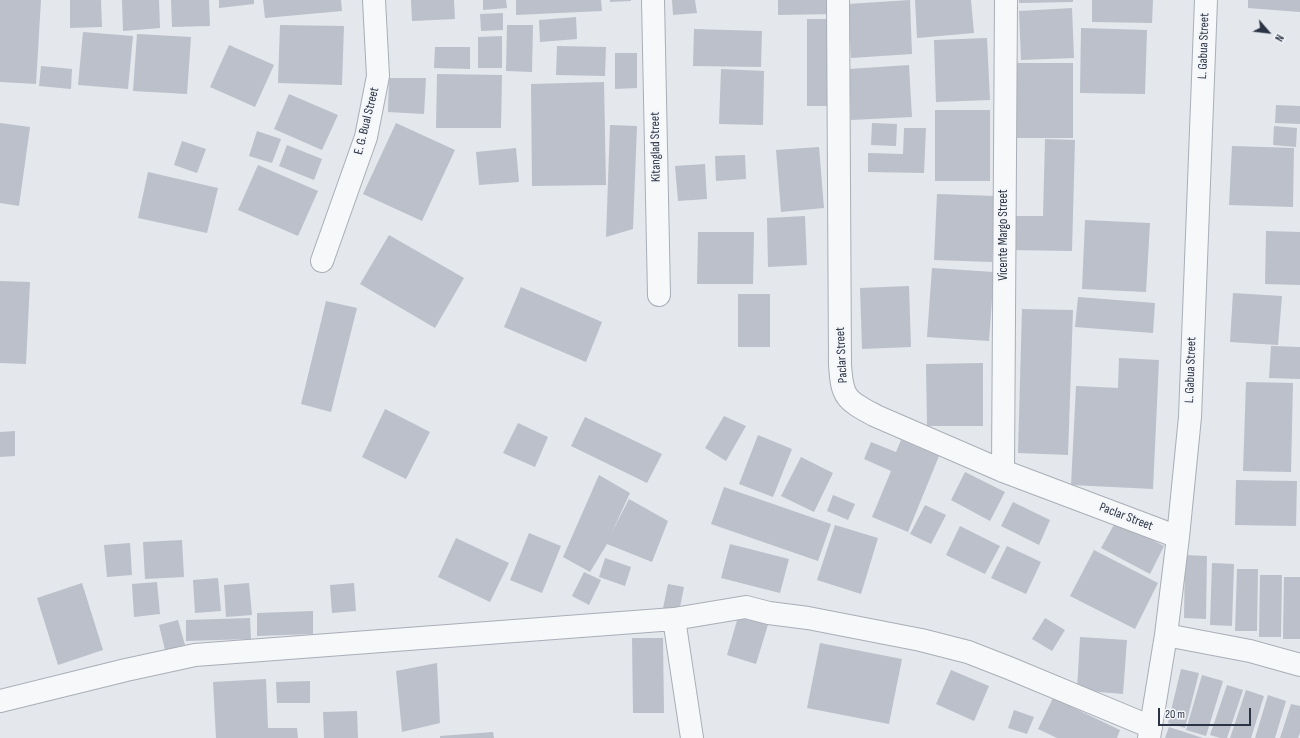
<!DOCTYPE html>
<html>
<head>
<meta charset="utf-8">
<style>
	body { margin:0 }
	#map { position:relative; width:1300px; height:738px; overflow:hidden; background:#e4e7ec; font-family:"Sofia Sans Condensed",sans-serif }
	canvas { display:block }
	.north { position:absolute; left:1248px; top:12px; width:40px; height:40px; -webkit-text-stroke:3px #f4f6f9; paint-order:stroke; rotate:118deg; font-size:11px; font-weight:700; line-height:16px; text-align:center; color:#2b3445 }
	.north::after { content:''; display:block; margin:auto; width:14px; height:18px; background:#2b3445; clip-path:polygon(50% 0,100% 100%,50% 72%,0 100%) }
	.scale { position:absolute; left:1158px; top:708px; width:93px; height:18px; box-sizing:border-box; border:2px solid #2b3445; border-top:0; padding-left:5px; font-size:12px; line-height:14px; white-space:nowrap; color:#2b3445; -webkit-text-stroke:3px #f4f6f9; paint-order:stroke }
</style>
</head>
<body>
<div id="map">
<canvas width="1300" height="738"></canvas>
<div class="north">N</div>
<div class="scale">20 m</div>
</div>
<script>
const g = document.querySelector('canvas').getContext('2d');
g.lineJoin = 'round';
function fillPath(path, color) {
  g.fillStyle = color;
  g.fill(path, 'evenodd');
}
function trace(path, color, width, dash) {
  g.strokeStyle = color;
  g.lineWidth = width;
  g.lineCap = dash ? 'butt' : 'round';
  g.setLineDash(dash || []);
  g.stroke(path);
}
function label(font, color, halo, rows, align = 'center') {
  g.font = font + ' "Sofia Sans Condensed",sans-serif';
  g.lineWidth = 4;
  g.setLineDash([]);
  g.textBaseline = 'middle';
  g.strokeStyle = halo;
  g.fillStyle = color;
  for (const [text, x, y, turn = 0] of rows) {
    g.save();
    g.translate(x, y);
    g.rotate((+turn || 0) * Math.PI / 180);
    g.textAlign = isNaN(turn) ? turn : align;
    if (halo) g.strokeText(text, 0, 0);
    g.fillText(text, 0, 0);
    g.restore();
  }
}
fillPath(new Path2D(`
	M0,0h41l-5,84 -36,-2z
	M70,0h31l1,27 -32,1z
	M122,0h37l1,28 -37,3z
	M171,0h38l1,26 -38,1z
	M219,0h35v4l-35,4z
	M263,0h78l1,11 -77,7z
	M411,0h43l1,19 -43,2z
	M483,0h23l1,8 -24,2z
	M516,0h85l1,11 -86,4z
	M610,0h21v1l-21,1z
	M672,0h23l2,13 -24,2z
	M778,0h57v14l-57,1z
	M910,0l2,54 -61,4 -3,-54z
	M915,0h56l3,33 -57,5z
	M1019,0h54v2l-54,1z
	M1092,0h61l-1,23 -60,-1z
	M1248,0h52v12l-52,-4z
	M1072,8l2,50 -53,2 -2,-49z
	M503,13v17l-22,1 -1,-17z
	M576,17l1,22 -37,3 -1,-22z
	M807,19h30l1,87h-31z
	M280,25l64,1 -2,59 -64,-2z
	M507,25h26l-1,47 -26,-1z
	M1081,28l66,2 -2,64 -65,-1z
	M694,29l68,2 -1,36 -68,-1z
	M83,32l50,4 -5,53 -50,-4z
	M137,34l54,3 -4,57 -54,-3z
	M502,36v32h-24v-31z
	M987,38l3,62 -54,2 -2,-62z
	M229,45l45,20 -19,42 -45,-20z
	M557,46l49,1 -1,29 -49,-1z
	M435,47h35v22l-36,-1z
	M615,53h22v35l-22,1z
	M1012,63h61v75h-61z
	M909,65l3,52 -61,3 -2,-51z
	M41,66l31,3 -1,20 -32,-3z
	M721,69l43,2 -1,54 -44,-1z
	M437,74l65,1 -1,53h-65z
	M389,78h37l-2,36 -36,-2z
	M604,82l2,103 -74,1 -1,-102z
	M289,94l49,21 -16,35 -48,-21z
	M1276,105l24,1v18l-25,-1z
	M935,110h55v71h-55z
	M0,123l30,4 -11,79 -19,-3z
	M396,123l59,27 -33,71 -59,-27z
	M872,123l25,1 -1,22 -25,-1z
	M610,125l27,1 -4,103 -27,8z
	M1274,126l23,2 -1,19 -23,-2z
	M904,128h22l-2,45 -56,-1v-19l35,1z
	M257,131l24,8 -9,24 -23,-7z
	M1045,139l30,1 -3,111 -62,-1 1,-34h32z
	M182,141l24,8 -9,24 -23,-8z
	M287,145l35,14 -8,21 -35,-14z
	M1232,146l62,2 -1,59 -64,-2z
	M819,147l5,61 -43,4 -5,-62z
	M516,148l3,34 -40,3 -3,-33z
	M745,155l1,24 -30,2 -1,-25z
	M705,164l2,35 -29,2 -3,-35z
	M258,165l60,26 -20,45 -60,-26z
	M148,172l70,16 -11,45 -69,-15z
	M937,194l58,2 -3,66 -58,-2z
	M805,216l2,49 -39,2 -1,-49z
	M1085,220l65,3 -4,69 -64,-3z
	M1266,231l34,1v53l-35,-1z
	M698,232h56l-1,52h-56z
	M389,235l75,43 -29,50 -75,-44z
	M932,268l62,4 -5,69 -62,-4z
	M0,281l30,1 -4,82 -26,-1z
	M909,286l2,61 -49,2 -2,-61z
	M521,287l81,35 -16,40 -82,-35z
	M1233,293l49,3 -4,49 -48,-3z
	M738,294h32v53h-32z
	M1078,297l77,6 -2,30 -78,-6z
	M326,301l31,7 -26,104 -30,-8z
	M1022,309l51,1 -5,145 -50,-2z
	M1271,346l29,1v32l-31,-1z
	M1119,358l40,2 -6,129 -82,-4 5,-99 42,2z
	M983,363v63h-56l-1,-62z
	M1246,382l47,1 -2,89 -48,-1z
	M385,409l45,23 -24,47 -44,-22z
	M724,416l22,10 -20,35 -21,-13z
	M585,417l77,37 -15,29 -76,-37z
	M518,423l30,14 -13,30 -32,-14z
	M15,431v25l-15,1v-25z
	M758,435l34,14 -19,48 -34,-13z
	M901,440l38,16 -31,76 -36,-15 19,-46 -27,-12 7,-17 25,10z
	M801,457l32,16 -19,39 -33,-16z
	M965,472l40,20 -15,29 -39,-21z
	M599,475l31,18 -18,39 17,-33 39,22 -16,41 -45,-18 -17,28 -27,-15z
	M1236,480l61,1 -1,45 -61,-1z
	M724,487l107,37 -13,37 -107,-37z
	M833,495l22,9 -7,16 -21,-9z
	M1013,502l37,18 -11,25 -38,-19z
	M925,505l21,10 -15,29 -21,-10z
	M1116,521l48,25 -14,28 -49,-26z
	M835,525l43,13 -17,56 -44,-14z
	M960,526l40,20 -15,28 -39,-19z
	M529,533l32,13 -19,47 -32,-13z
	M456,538l53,25 -19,39 -52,-25z
	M182,540l2,37 -39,2 -2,-37z
	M130,543l2,32 -25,2 -3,-32z
	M730,544l59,15 -9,34 -59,-15z
	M1007,546l34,16 -15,32 -35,-16z
	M1094,550l64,33 -23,46 -65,-33z
	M1185,555l22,1 -1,63 -22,-1z
	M605,558l26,9 -6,19 -26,-9z
	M1212,563l22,1 -2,62 -22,-1z
	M1237,569h21l-1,62h-22z
	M584,572l17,8 -12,25 -17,-9z
	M1260,575h22l-1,62h-22z
	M1284,577h16v62h-17z
	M218,578l3,33 -26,2 -2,-33z
	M157,582l3,32 -26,3 -2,-33z
	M82,583l21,67 -45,15 -21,-67z
	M249,583l3,32 -26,2 -2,-32z
	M354,583l2,28 -24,2 -2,-28z
	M668,584l16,3 -5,25 -16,-4z
	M740,610l30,8 -14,46 -29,-9z
	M313,611v23l-56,2v-23z
	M250,618l1,21 -65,2v-21z
	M1045,618l20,12 -13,21 -20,-12z
	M178,620l7,25 -20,5 -6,-25z
	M1080,637l47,3 -4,54 -46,-4z
	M632,638h31l1,75h-31z
	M820,643l82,16 -13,65 -82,-16z
	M437,663l3,60 -38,9 -6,-61z
	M1181,669l18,4 -14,55 -17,-5z
	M951,670l38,16 -15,35 -38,-17z
	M1202,675l21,6 -17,55 -20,-6z
	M266,679l2,49h29l1,10h-82l-3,-56z
	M310,681v22h-33l-1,-21z
	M1227,685l16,5 -16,48h-7l-10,-3z
	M1246,690l18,6 -13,42h-21z
	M1268,695l18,6 -11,37h-20z
	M1053,698l67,32 -3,8h-60l-19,-9z
	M1291,704l9,2v27l-2,5h-18z
	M1014,710l20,7 -7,17 -19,-6z
	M357,711l1,27h-34l-1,-26z
	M1169,727l34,11h-38z
	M493,732l1,6h-54v-2z`), '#bbc0ca');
const street = new Path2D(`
	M653,0l6,295
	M838,0l2,365c1,10 1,23 7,31 5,8 20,15 29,20l127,55 175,66
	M322,261l44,-124 12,-61 -4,-76
	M1003,471l3,-471
	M674,619l72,-12 23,6 39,5 113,22 47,12 41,16 142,59
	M1166,635l84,16 50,14
	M0,701l126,-31 69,-15 479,-36 18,119
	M1149,738l17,-103 12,-98 12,-120 16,-417`);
trace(street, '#a9aeb7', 24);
trace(street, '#f7f8fa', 22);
label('13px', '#2b3445', '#f4f6f9', [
	["L. Gabua Street",1204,46,-88],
	["E. G. Bual Street",367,121,-76],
	["Kitanglad Street",656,147,-91],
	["Vicente Margo Street",1004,235,-90],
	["Paclar Street",842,355,-93],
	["L. Gabua Street",1191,370,-88],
	["Paclar Street",1126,517,21]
]);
</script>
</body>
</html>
